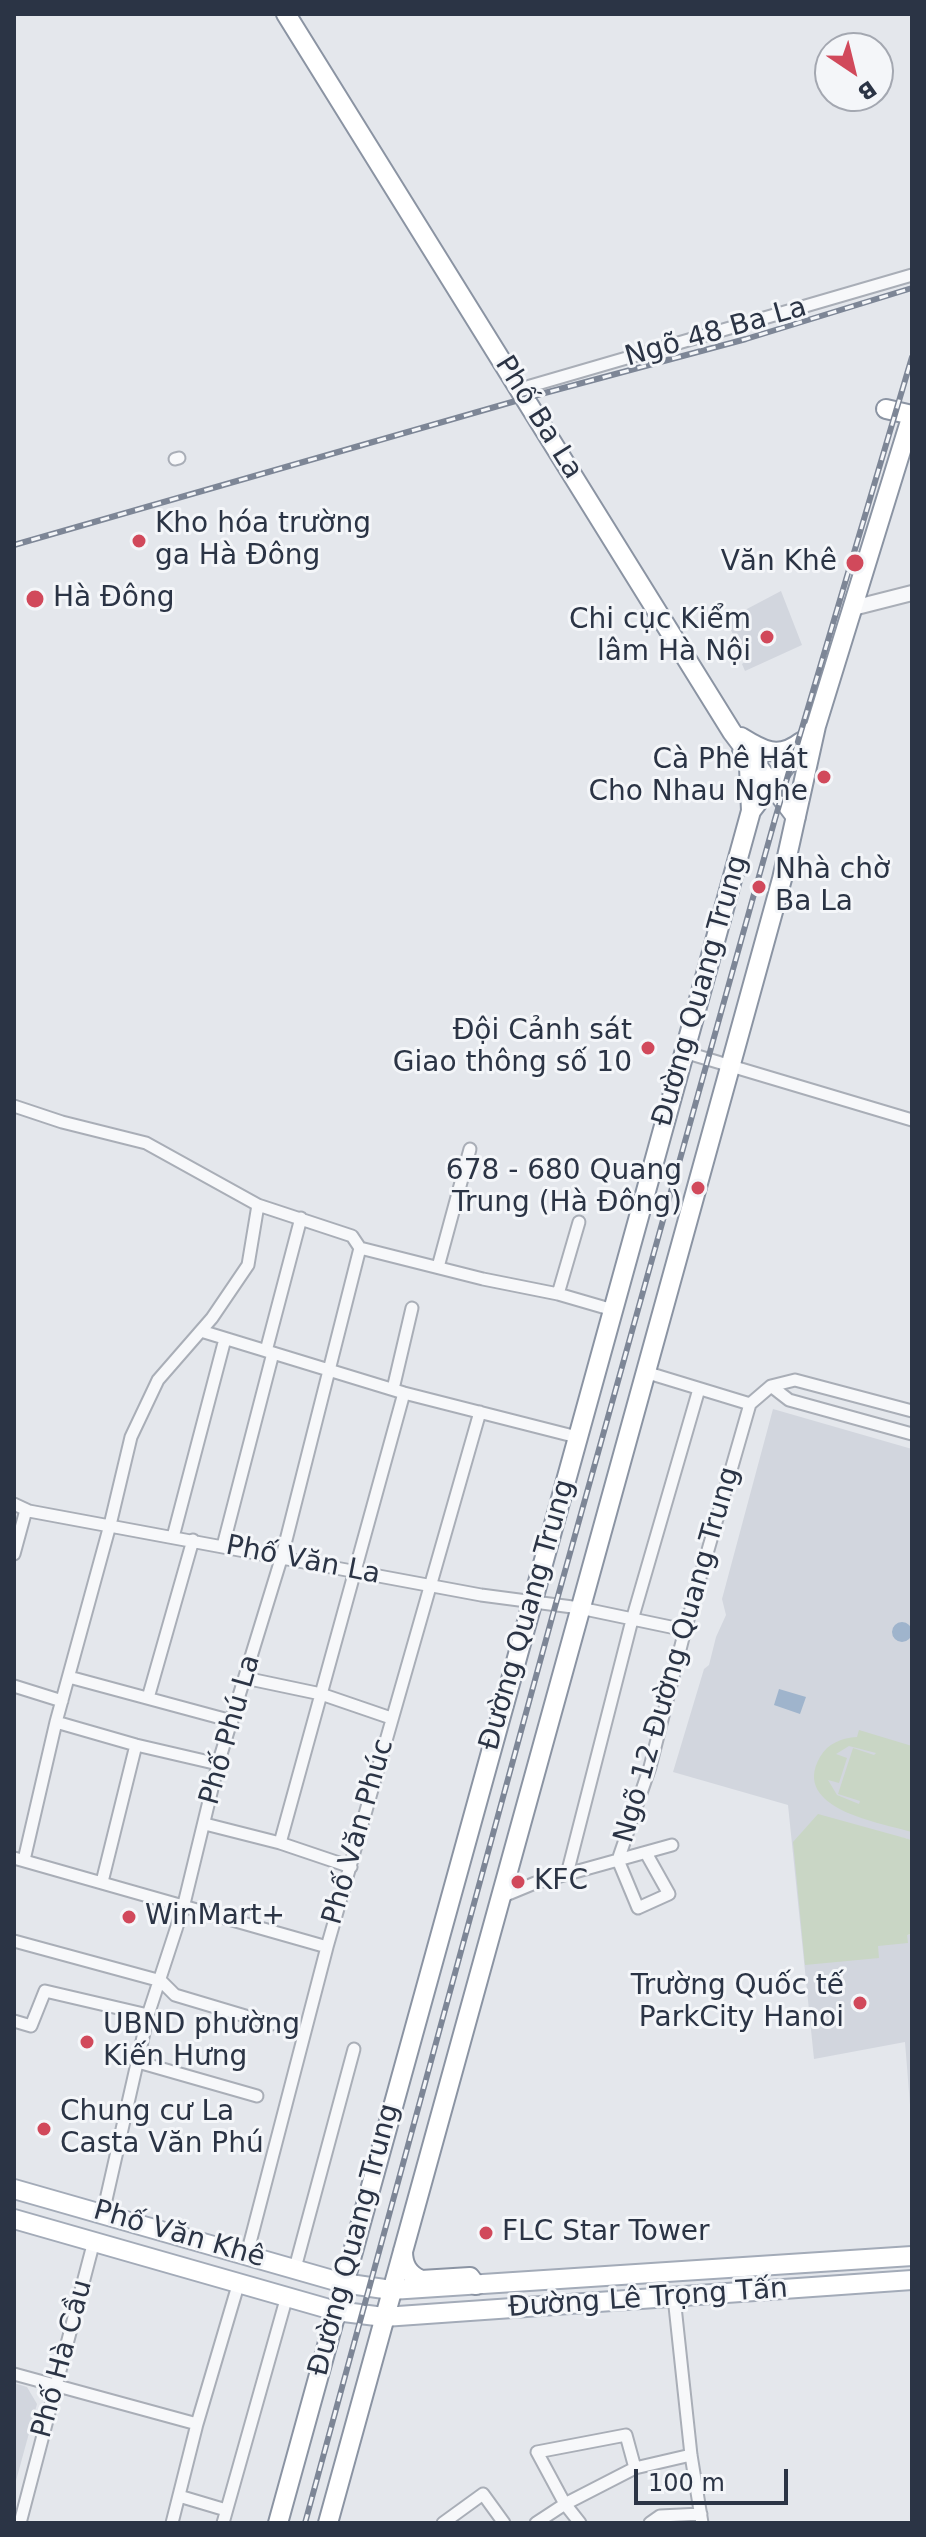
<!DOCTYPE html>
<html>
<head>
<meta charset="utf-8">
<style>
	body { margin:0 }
	#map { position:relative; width:926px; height:2537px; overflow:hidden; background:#e4e7ec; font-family:"DejaVu Sans",sans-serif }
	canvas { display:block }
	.frame { position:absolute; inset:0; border:16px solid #2b3445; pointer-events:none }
	.north { position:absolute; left:814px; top:32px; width:80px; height:80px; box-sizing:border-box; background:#f4f6f9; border:2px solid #a4a8b1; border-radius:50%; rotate:145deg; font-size:22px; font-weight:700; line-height:32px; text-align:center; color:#2b3445 }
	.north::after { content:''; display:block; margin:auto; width:28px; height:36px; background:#d1495b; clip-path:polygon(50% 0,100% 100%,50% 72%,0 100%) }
	.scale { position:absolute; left:634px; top:2469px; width:154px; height:36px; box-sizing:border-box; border:4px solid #2b3445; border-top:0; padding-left:10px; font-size:24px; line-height:28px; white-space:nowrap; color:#2b3445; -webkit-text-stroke:6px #f4f6f9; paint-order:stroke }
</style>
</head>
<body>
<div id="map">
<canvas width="926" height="2537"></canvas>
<div class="frame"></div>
<div class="north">B</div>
<div class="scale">100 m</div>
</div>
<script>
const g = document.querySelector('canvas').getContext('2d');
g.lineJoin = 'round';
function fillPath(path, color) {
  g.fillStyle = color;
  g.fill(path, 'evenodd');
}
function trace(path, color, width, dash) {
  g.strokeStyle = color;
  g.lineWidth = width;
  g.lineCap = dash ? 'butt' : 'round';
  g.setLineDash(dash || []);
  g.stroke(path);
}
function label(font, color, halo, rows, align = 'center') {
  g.font = font + ' "DejaVu Sans",sans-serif';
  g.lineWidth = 6;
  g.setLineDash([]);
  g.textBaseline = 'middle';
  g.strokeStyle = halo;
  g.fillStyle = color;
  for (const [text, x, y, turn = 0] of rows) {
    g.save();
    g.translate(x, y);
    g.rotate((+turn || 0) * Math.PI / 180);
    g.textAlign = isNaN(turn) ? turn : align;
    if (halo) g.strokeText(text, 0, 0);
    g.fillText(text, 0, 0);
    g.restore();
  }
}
fillPath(new Path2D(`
	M781,591l21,54 -57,26 -3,-7 4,-3 -20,-41z
	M773,1409l139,40v391l-13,-3 9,98 4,-1v196l-7,-88 -91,17 -26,-254 -115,-33 31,-103 5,-4 7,-28 10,-22 -4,-16z
	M14,2383l13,4 10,17 -23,84z`), '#d2d6de');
fillPath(new Path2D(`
	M859,1730l53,16v86c-31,-9 -122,-23 -92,-75 8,-14 22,-19 37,-20zM849,1746l27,7 -2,2 -21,-7 -15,46 22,7 -1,3 -22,-9 -9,-15 11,3 8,-25 -11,-4z
	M818,1814l94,26v94l-5,1 1,8 -30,3 1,12 -74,7 -12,-123z`), '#c9d6c5');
fillPath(new Path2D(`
	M892 1632a10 10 0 1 1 20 0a10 10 0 1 1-20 0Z
	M779,1689l27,8 -6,17 -26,-9z`), '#9fb4cc');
const minor = new Path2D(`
	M520,389l392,-114
	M175,459l4,-1
	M684,1052l228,68
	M14,1106l48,16 84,21 112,62 94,31 8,12
	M360,1248l123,31 75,15 55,16
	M438,1267l32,-118
	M558,1294l21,-72
	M201,1331l203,62 173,44
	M266,1351l35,-133
	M645,1372l105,32
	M771,1386l18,14 123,34
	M393,1389l19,-81
	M14,1504l15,7 452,84 99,13 105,22
	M173,1537l52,-198
	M223,1546l50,-193
	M14,1554l12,-44
	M69,1677l163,44
	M245,1678l76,16 70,24
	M14,1686l48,15
	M148,1698l45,-158
	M56,1722l80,23 82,19
	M205,1824l75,19 71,24
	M280,1843l124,-450
	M14,1858l313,89
	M24,1860l32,-138 54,-197 21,-88 27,-57 54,-62 36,-53 10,-60
	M618,1860l32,-93 35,-137 65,-226 21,-18 24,-6 117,31
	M618,1860l20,48 31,-14 -23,-41
	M567,1874l65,-254 67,-231
	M102,1882l34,-137
	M501,1897l34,-14 137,-38
	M14,1941l147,40 14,14 97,29
	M14,2021l17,5 14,-35 103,24
	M138,2062l119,34
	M103,2213l45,-198 35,-107 35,-144 64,-208 78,-308
	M247,2254l80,-307 153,-535
	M295,2268l59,-219
	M674,2297l17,158 11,68
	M14,2374l183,50
	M179,2496l47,14
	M20,2523l74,-282
	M172,2523l25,-99 42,-142
	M223,2523l64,-227
	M443,2523l40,-29 21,29
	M536,2523l29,-19 70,-36 56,-13
	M580,2523l-15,-19 -28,-52 89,-17 9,33
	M650,2523l10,-7 41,-2`);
const tertiary = new Path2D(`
	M853,608l59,-15`);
const primary = new Path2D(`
	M14,2189l329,94 48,7 521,-34
	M14,2219l322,92 48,6 528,-37`);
const trunk = new Path2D(`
	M286,14l446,718 64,85
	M741,737c21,13 37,23 60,5
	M742,752l7,15 2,44
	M403,2251c0,14 5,23 18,29l49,-3 6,8
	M278,2523l473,-1712 61,-80
	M328,2523l454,-1644 34,-153 96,-311 -26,-6`);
trace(minor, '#a9aeb7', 15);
trace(tertiary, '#a9aeb7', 18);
trace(primary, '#a3abb8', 22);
trace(trunk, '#8b94a3', 22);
trace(minor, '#f7f8fa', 11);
trace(tertiary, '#f7f8fa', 14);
trace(primary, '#fff', 18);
trace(trunk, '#fff', 18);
const rail = new Path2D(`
	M14,545l512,-147 220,-59 166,-51
	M305,2523l248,-909 222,-795 137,-462`);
trace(rail, '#7d8696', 6);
trace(rail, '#f4f6f9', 3, [9]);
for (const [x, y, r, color] of [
	[139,541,8,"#d1495b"],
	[855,563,10,"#d1495b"],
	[35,599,10,"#d1495b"],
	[767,637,8,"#d1495b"],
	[824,777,8,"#d1495b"],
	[759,887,8,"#d1495b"],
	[648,1048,8,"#d1495b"],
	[698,1188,8,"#d1495b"],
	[518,1882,8,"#d1495b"],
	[129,1917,8,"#d1495b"],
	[860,2003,8,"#d1495b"],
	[87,2042,8,"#d1495b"],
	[44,2129,8,"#d1495b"],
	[486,2233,8,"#d1495b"]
]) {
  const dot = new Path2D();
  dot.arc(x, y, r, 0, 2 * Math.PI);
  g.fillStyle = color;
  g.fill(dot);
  trace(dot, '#f4f6f9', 3);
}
label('28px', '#2b3445', '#f4f6f9', [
	["Ngõ 48 Ba La",716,333,-16],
	["Phố Ba La",538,418,58],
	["Đường Quang Trung",701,991,-74],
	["Phố Văn La",303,1561,11],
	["Đường Quang Trung",528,1615,-74],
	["Ngõ 12 Đường Quang Trung",678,1655,-74],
	["Phố Phú La",231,1730,-74],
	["Phố Văn Phúc",359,1832,-74],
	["Phố Văn Khê",179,2235,16],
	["Đường Quang Trung",355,2240,-75],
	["Đường Lê Trọng Tấn",648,2299,-4],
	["Phố Hà Cầu",63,2359,-75]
]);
label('28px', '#2b3445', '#f4f6f9', [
	["Kho hóa trường",155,525],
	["ga Hà Đông",155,557],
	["Văn Khê",837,563,"right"],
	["Hà Đông",53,599],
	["Chi cục Kiểm",751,621,"right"],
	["lâm Hà Nội",751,653,"right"],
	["Cà Phê Hát",808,761,"right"],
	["Cho Nhau Nghe",808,793,"right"],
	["Nhà chờ",775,871],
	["Ba La",775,903],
	["Đội Cảnh sát",632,1032,"right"],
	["Giao thông số 10",632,1064,"right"],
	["678 - 680 Quang",682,1172,"right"],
	["Trung (Hà Đông)",682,1204,"right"],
	["KFC",534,1882],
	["WinMart+",145,1917],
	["Trường Quốc tế",844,1987,"right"],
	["ParkCity Hanoi",844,2019,"right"],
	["UBND phường",103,2026],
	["Kiến Hưng",103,2058],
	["Chung cư La",60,2113],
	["Casta Văn Phú",60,2145],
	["FLC Star Tower",502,2233]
], 'left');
</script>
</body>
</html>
